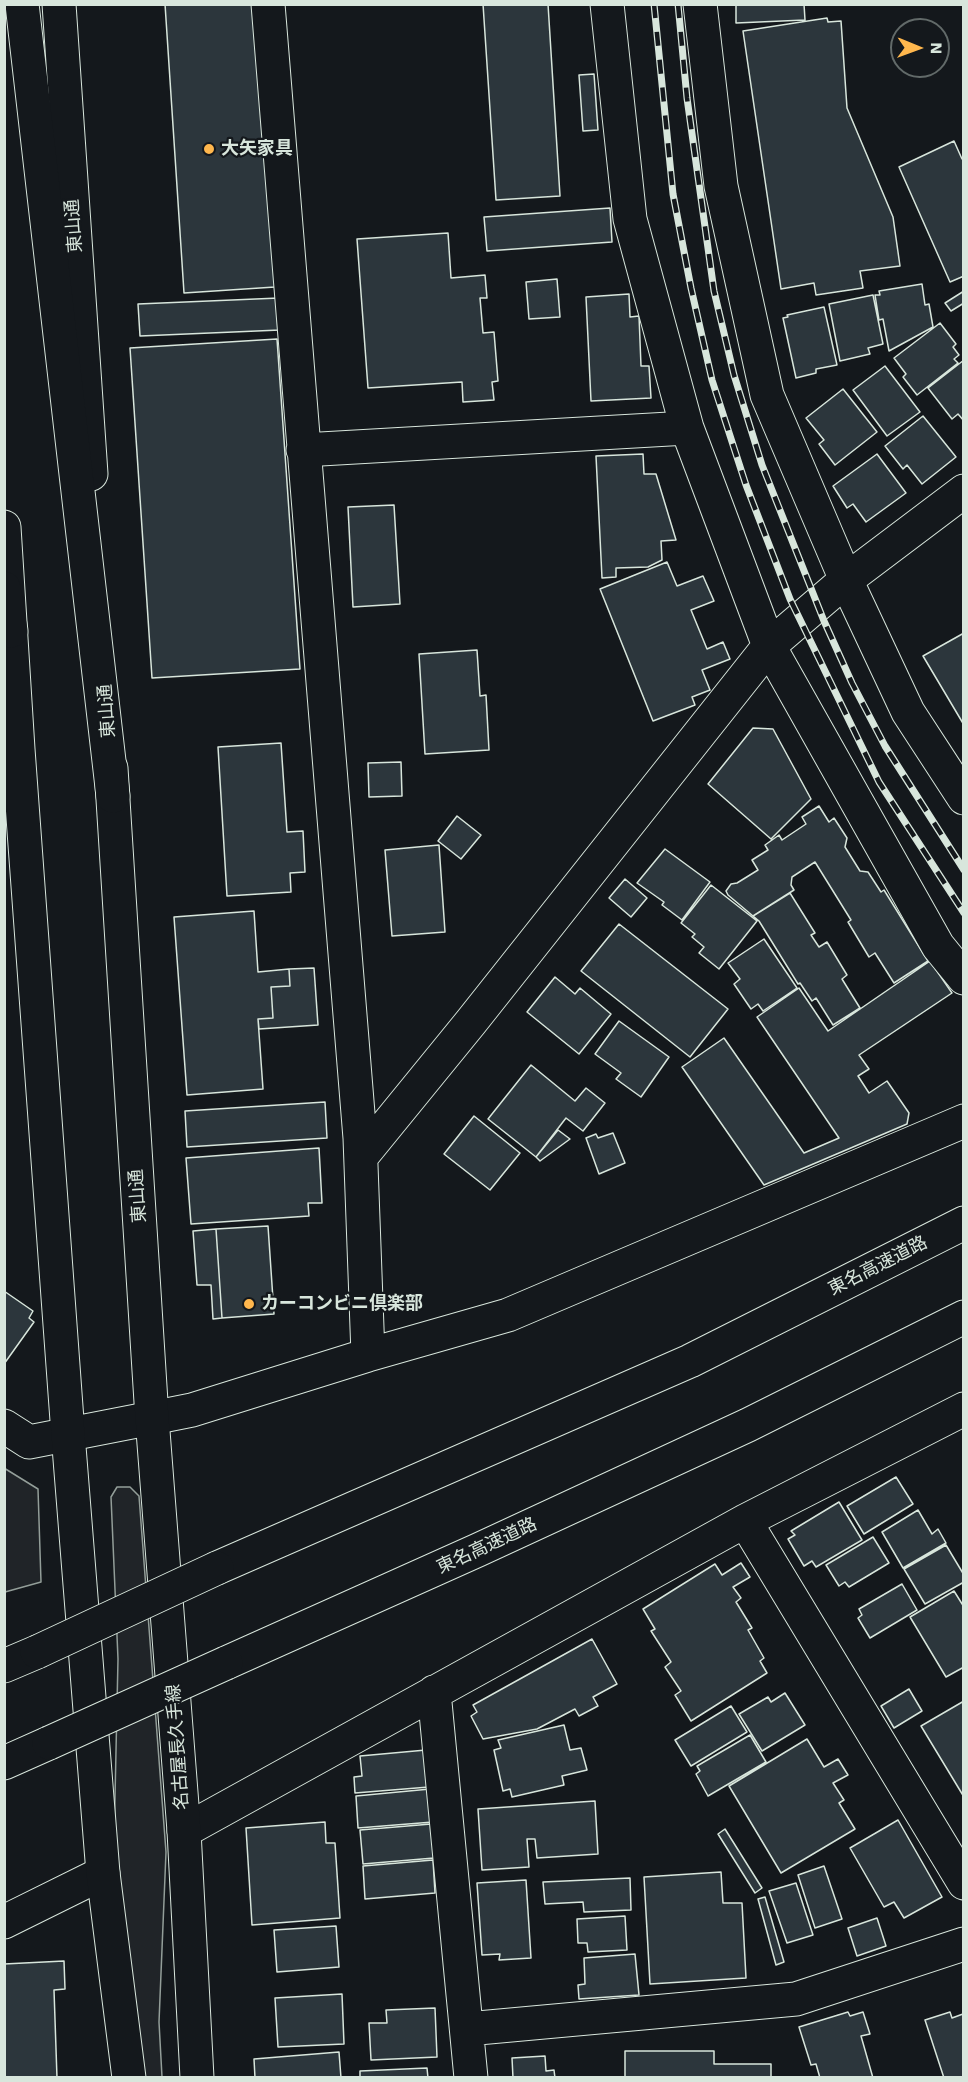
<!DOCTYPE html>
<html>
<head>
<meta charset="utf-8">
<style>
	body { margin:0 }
	#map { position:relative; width:968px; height:2082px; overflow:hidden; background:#14181c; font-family:"Work Sans",sans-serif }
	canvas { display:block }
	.frame { position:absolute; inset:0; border:6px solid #d8e6dc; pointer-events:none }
	.north { position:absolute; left:890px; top:18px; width:60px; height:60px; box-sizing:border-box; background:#14181c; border:2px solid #626a69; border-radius:50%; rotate:91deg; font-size:16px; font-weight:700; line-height:24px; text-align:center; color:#d8e6dc }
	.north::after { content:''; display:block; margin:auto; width:21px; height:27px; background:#ffb74d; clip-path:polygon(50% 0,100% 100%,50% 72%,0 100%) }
</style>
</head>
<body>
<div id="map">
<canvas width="968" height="2082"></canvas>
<div class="frame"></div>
<div class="north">N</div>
</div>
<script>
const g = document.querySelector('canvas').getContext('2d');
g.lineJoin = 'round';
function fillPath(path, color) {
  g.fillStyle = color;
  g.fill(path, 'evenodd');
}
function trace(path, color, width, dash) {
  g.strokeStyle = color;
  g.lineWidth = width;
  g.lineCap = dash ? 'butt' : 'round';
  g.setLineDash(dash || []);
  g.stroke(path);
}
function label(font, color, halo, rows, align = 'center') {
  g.font = font + ' "Work Sans","Noto Sans JP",sans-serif';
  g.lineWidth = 4.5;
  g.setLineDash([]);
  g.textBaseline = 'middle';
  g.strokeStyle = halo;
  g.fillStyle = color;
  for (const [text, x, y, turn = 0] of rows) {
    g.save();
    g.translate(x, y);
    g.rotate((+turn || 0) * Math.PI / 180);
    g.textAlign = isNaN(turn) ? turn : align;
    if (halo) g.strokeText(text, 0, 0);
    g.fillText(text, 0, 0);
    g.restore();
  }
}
const green = new Path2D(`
	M4,1468l34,21 3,93 -36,10z
	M117,1487h13l9,9 27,356 -7,170 3,55h-19l-29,-234 4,-184 -7,-162z`);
fillPath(green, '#202428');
trace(green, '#939e99', 1.5);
const building = new Path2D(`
	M165,4h91l19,283 -91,6z
	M483,4h65l12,192 -64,4z
	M736,4h68l1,16 -69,3z
	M827,18l1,4 13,-1 6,87 46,109 7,49 -40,5 3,17 -47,7 -2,-12 -33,6 -38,-258z
	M594,74l4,56 -15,1 -4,-56z
	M954,141l8,18 2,-1v118l-14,6 -51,-115z
	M610,208l2,34 -125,9 -3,-34z
	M448,233l3,45 34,-3 2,23h-7l3,35 11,-1 4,49 -6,1 2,18 -31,2 -1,-20 -94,6 -11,-149z
	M557,279l3,38 -31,2 -3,-37z
	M922,284l3,21 4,-1 4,23 -44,24 -6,-32 -4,1 -4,-25h5l-1,-4z
	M964,291v12l-13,8 -6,-8z
	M629,294l1,23 9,-1 2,50h8l2,32 -60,3 -5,-104z
	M873,295l10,49 -15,4 2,6 -30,7 -11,-57z
	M279,298l1,32 -140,6 -2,-32z
	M824,307l13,58 -21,4v4l-20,5 -13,-60 5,-1 -1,-2z
	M940,323l16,21 -3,3 6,8 -5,4 4,4 -41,32 -14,-18 3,-3 -12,-16z
	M277,339l23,330 -148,9 -22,-330z
	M964,360v61l-6,-7 -6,5 -24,-31z
	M885,366l35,46 -33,24 -34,-46z
	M843,389l34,43 -42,33 -16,-21 5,-4 -18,-22z
	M923,416l33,41 -34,27 -15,-19 -4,4 -18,-23z
	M643,454l1,20h12l20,66 -15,1 1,19 -14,7 -32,1v9l-14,1 -6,-122z
	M877,454l29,39 -40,29 -13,-18 -6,4 -14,-22z
	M394,505l6,99 -47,3 -5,-100z
	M667,562l10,24 26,-10 11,25 -23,9 16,39 16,-7 7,17 -28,11 8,20 -18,7 3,8 -42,16 -53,-132z
	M964,633v92l-41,-69z
	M477,650l3,46 6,-1 3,55 -64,4 -6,-100z
	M753,728l20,1 38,70 -40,40 -63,-55z
	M281,743l6,89 16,-1 2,41 -15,1 1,19 -64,4 -9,-149z
	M401,762l1,34 -33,1 -1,-34z
	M819,806l10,16 5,-4 13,20 -2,9 15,24 8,1 13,20 3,-2 44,71 -34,22 -19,-30 -6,4 -21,-35 3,-2 -36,-58 -23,15 -1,8 3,5 -41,26 -25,-21 -2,-4 5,-7 6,-1 21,-13 -6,-10 16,-10 -3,-5 14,-10 3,5 24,-16 -4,-7z
	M457,816l24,19 -20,24 -23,-18z
	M439,845l6,87 -53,4 -7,-86z
	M665,849l45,33 -28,38 -20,-15 2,-3 -27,-19z
	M625,879l22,19 -16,19 -22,-19z
	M711,885l46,36 -38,48 -20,-16 5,-6 -12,-10 3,-3 -14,-11z
	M790,893l25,40 -4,2 8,12 8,-5 20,33 -5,4 18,29 -27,17 -17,-27 -4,3 -12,-18 -2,1 -39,-63 -6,-5z
	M254,911l4,61 31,-3 1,17 -19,1 2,31 -15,1 5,70 -76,6 -13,-178z
	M619,924l109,85 -38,48 -109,-86z
	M764,939l33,49 -34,23 -5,-7 -7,5 -17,-25 6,-5 -12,-16z
	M930,961l22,32 -93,62 10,14 -11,7 11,17 18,-12 22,32 -2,11 -143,61 -82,-118 42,-29 80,115 35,-15 -82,-121 42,-29 29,43z
	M314,968l4,57 -59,4 -1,-10 15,-1 -2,-31 19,-1 -1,-17z
	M555,977l20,17 5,-6 31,26 -32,40 -52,-42z
	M619,1021l50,36 -28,40 -25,-18 5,-6 -26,-19z
	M531,1065l44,36 11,-13 19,15 -22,28 -17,-13 -30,39 -48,-38z
	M325,1102l2,36 -140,9 -2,-36z
	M474,1116l46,37 -30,37 -46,-36z
	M558,1130l12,9 -30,22 -4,-4z
	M613,1133l12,30 -26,11 -13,-36 10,-4 2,4z
	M319,1148l3,55h-14l1,13 -118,8 -5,-66z
	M268,1226l6,88 -52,4 -6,-89z
	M216,1229l6,89 -9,1 -2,-34h-14l-4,-54z
	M4,1291l29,20 -4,7 5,4 -30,42z
	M896,1477l17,27 -49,30 -17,-28z
	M839,1502l23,38 -46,27 -4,-6 -8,5 -16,-27 7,-4 -4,-4z
	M918,1510l14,24 6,-5 8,14 -43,25 -21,-36z
	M873,1537l16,26 -40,24 -4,-5 -6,4 -13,-21z
	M946,1545l18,30v7l-39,22 -21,-35z
	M741,1563l9,14 -17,10 8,11 -5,4 16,26 -4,2 16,28 -4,3 7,12 -76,48 -16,-26 6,-4 -16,-24 6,-5 -20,-31 4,-2 -12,-20 72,-45 7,11z
	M902,1584l15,26 -47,28 -12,-20 4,-3 -3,-6z
	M954,1591l10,16v60l-18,10 -36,-60z
	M592,1639l25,45 -24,13 5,9 -19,10 -4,-7 -38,20 -54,10 -12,-23 6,-4 -4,-7z
	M909,1689l13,22 -28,17 -13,-22z
	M785,1693l20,32 -43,26 -23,-37 29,-17 3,5z
	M964,1701v96l-43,-71z
	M731,1706l16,26 -56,34 -16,-26z
	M564,1725l6,25 11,-2 6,22 -25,6 2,9 -52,12 -2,-8 -7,2 -9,-41 7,-2 -3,-8z
	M750,1735l16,27 -58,34 -12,-22 4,-3 -3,-5z
	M807,1739l17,28 14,-8 10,16 -15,8 11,17 -5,3 16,26 -74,44 -52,-87z
	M426,1750l3,37 -74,6 -1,-16 8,-1 -2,-20z
	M430,1789l3,33 -75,6 -2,-32z
	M595,1801l3,53 -61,4 -2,-19h-8l2,28 -47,3 -4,-61z
	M898,1820l44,77 -38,21 -10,-16 -10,5 -34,-59z
	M325,1822l1,21h9l5,75 -88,7 -6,-97z
	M431,1824l3,34 -71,6 -3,-34z
	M725,1829l37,59 -7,5 -37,-59z
	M433,1860l2,33 -70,6 -2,-33z
	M824,1866l18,53 -27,9 -17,-53z
	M721,1872l2,31h19l4,75 -96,6 -6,-107z
	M630,1878l1,32 -47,2 -1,-10 -38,2 -2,-22z
	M526,1880l5,78 -32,2 1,-6 -18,1 -5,-72z
	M796,1883l17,52 -26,8 -18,-52z
	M765,1897l19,65 -8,3 -18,-66z
	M625,1916l2,34 -39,2 -1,-9h-9l-1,-24z
	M877,1918l9,28 -29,10 -9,-28z
	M336,1926l3,41 -62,5 -3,-42z
	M635,1954l4,41 -60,4 -1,-14 7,-1 -1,-26z
	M64,1961l1,28 -11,1 3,88h-53v-114z
	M342,1994l2,50 -66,3 -3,-49z
	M435,2008l2,49 -66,3 -2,-37h18l-1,-13z
	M848,2012l2,4 13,-4 7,22 -9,2 12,42h-53l-4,-14 -5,1 -12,-38z
	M950,2012l2,6 11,-4 1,2v62h-20l-19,-58z
	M625,2051h89v13h57v14h-146z
	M339,2052l2,26h-86l-1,-19z
	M545,2056l1,15 8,-1 1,8h-42l-1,-20z
	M427,2068l1,10h-68v-7z`);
fillPath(building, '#2c363c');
trace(building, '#d8e6dc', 1.5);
const minor = new Path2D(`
	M268,4l92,1134 8,217
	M607,4l23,215 57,209 82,218 169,300 26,32
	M700,4l21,182 46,209 79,185 62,132 56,86
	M303,450l384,-22
	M361,1157l110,-135 298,-376 77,-66 118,-89
	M152,1418l40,-8 176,-55 140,-40 456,-194
	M745,1521l219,362
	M434,1692l37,386
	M184,1831l561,-310 219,-112
	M4,1922l99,-49
	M467,2029l329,-30 168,-55`);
const tertiary = new Path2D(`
	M4,1426l25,16 123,-24`);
const primary = new Path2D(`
	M59,4l32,470
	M4,527l14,222 50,685 35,439 26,205
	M111,768l41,650 32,413 13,247`);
const motorway = new Path2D(`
	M22,4l91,792
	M4,588l7,43
	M217,1568l473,-207 274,-138
	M226,1663l252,-113 270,-125 216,-108
	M4,1666l33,-14
	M4,1763l45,-20`);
trace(minor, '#d8e6dc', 35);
trace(tertiary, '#d8e6dc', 35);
trace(primary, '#d8e6dc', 35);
trace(motorway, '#d8e6dc', 35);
trace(minor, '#14181c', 33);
trace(tertiary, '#14181c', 33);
trace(primary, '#14181c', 33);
trace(motorway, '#14181c', 33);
const rail = new Path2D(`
	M654,4l19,190 18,94 21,92 34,105 44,114 89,183 85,131
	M678,4l9,94 27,193 20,84 28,90 62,156 28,62 33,63 79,124`);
trace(rail, '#d8e6dc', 7);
trace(rail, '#14181c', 4.5, [14]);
const motorwayBridge = new Path2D(`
	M37,1652l180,-84
	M49,1743l177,-80`);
trace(motorwayBridge, '#d8e6dc', 35, []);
trace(motorwayBridge, '#14181c', 33);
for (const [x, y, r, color] of [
	[209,149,6,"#ffb74d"],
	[249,1304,6,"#ffb74d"]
]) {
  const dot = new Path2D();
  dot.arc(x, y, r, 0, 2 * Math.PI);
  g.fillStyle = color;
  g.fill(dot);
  trace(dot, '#14181c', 2);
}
label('bold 18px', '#d8e6dc', '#14181c', [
	["大矢家具",221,149],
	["カーコンビニ倶楽部",261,1304]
], 'left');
label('18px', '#d8e6dc', '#14181c', [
	["東山通",74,226,-94],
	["東山通",107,711,-94],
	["東山通",138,1196,-94],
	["東名高速道路",878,1266,-27],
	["東名高速道路",487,1546,-25],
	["名古屋長久手線",178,1747,-94]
]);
</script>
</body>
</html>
